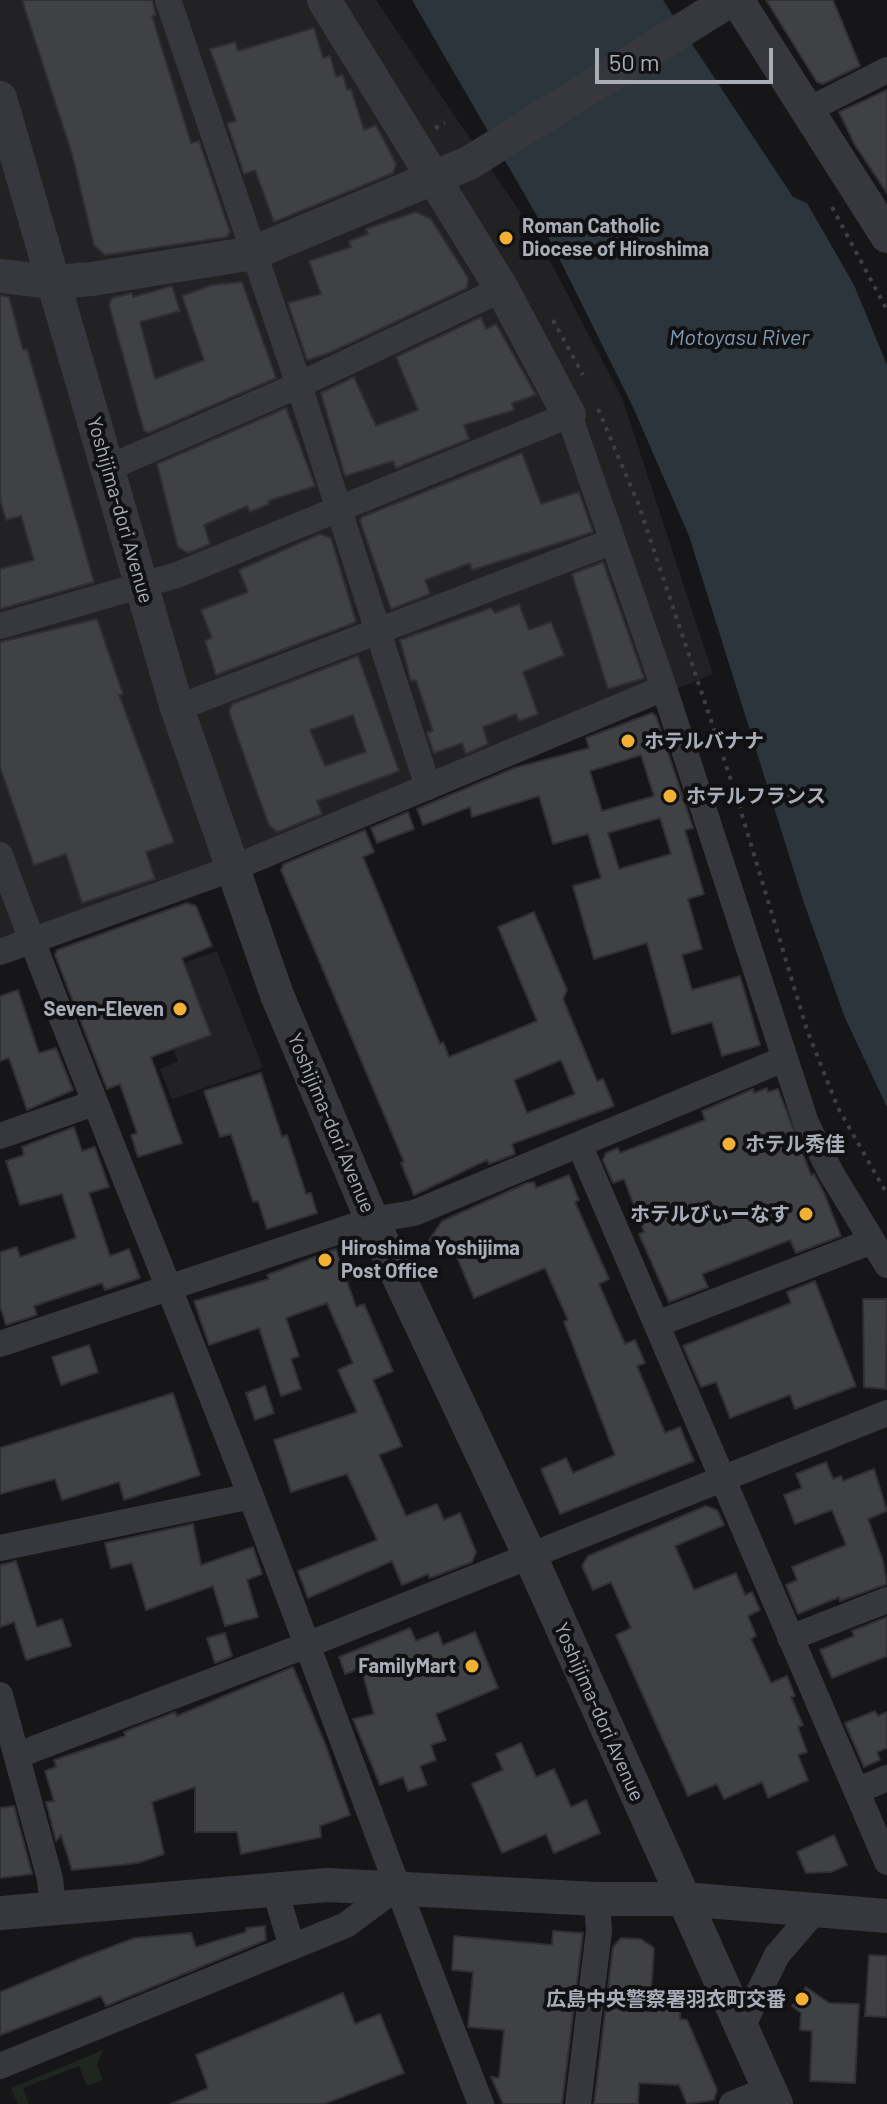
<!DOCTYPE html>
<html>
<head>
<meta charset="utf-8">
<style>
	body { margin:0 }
	#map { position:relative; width:887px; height:2104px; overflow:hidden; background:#161618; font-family:Barlow,sans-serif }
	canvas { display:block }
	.scale { position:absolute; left:595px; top:48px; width:178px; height:36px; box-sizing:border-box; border:4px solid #a8adb8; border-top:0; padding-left:10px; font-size:24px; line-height:28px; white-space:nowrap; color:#a8adb8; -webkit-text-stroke:6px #111113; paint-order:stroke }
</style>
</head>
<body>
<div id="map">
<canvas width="887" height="2104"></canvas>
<div class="scale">50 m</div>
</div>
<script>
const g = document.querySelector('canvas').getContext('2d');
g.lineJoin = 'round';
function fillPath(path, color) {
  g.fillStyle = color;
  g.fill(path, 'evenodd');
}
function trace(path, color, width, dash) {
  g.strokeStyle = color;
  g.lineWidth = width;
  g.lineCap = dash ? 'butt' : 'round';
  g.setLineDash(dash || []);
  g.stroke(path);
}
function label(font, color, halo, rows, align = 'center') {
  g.font = font + ' Barlow,"Noto Sans JP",sans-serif';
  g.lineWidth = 8;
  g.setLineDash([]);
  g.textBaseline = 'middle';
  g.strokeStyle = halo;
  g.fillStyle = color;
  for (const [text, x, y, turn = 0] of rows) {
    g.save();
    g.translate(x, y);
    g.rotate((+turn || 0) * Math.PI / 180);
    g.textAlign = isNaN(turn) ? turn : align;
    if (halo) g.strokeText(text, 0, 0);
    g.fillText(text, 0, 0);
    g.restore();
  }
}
fillPath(new Path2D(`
	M0,0h376l163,240 83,158 91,276 -481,196 -232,84z
	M217,951l46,117 -91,31 -12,-30 18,-8 -33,-84z`), '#222225');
fillPath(new Path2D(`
	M103,2050l-6,15 6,15 -16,6 -8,-20 -56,22 6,16h-11l-7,-16z`), '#1e261f');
fillPath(new Path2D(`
	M412,0h251l130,197 14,6 47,82 33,80v742l-42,-89 -42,-118 -114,-364 -56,-129 -89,-179z`), '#2c353c');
const building = new Path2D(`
	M22,0h130l4,15 -4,1 39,127 8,-2 31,91 -3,5 -122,18 -11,-10 -22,-91z
	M766,0h67l27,66 -37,18 -6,-2z
	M314,28l9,30 7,-2 6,21 7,-2 4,15 4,-1 13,41 12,-5 20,39 -3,9 -119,49 -19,-52 -11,4 -17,-51 9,-2 -26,-72 25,-7 3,9z
	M887,90v103l-32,-48 -16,-33z
	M416,212l15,7 37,59 -1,10 -138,65 -22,7 -19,-57 33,-9 -12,-33 42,-14 -2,-6 19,-7 -2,-5z
	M242,282l34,96 -128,55 -4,-2 -35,-126 3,-7 20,-5 1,4 39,-11 8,25 -40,11 15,57 49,-19 -22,-64 30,-11z
	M0,296l9,1 14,53 4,-1 67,233 -94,27v-40l34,-9 -13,-44 -15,4 -6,-22z
	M481,317l5,12 10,-5 40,71 -24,8 2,7 -50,15 5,14 -73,29 -3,-7 -48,15 -24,-83 33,-16 22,49 42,-16 -22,-53z
	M286,408l29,78 -47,15 1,3 -19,8 -3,-6 -43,19 6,19 -22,9 -10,-6 -21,-83z
	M522,453l19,51 38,-12 14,40 -121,38 -2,-7 -45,17 5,14 -39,15 -31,-88 2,-4z
	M320,534l11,4 25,84 -140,53 -11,-34 7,-3 -11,-28 47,-18 -9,-22z
	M603,562l41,116 -36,11 -36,-115z
	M519,604l10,26 22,-8 13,33 -41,17 15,42 -19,7 -3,-7 -33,13 5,17 -22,10 -4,-11 -28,10 -7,-20 6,-2 -17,-51 -5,1 -11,-41 91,-32 4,5z
	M97,619l26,75 -4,1 55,147 -28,10 9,27 -73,24 -16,-49 -32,11 -34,-98v-125z
	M358,656l41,115 -82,30 5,13 -45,18 -8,-7 -10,-27 -30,-86 3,-8zM353,715l13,37 -41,14 -15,-36z
	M652,713l4,3 37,112 -8,2 19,64 -16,5 14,50 -20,6 10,35 48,-14 20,69 -38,11 -10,-34 -40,12 -25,-91 -53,16 -21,-73 28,-8 -13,-44 -35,10 -14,-48 -67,21 -2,-10 -47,18 -6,-16 97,-41 75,-20 -3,-10zM641,755l13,41 -52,15 -12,-40zM660,818l11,36 -52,15 -11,-36z
	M408,812l6,17 -37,14 -6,-15z
	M365,830l9,22 -11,5 77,187 3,-2 6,15 88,-36 -39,-94 36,-15 33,78 -4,9 34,82 6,-2 11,27 -102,38 3,10 -26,10 -2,-4 -73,35 -13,-32 3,-1 -123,-292 3,-6zM561,1060l14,34 -48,19 -13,-33z
	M187,903l9,3 16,40 -30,12 29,77 -60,22 31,86 -44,14 -7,-22 6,-2 -17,-49 -13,5 -52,-134 2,-5z
	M18,990l21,63 17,-5 17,42 -46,20 -18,-52 -9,3v-65z
	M261,1073l21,64 5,-2 19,59 5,-1 6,20 -50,16 -9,-28 -5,1 -22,-68 -11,3 -16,-46z
	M767,1088l1,4 10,-3 33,86 3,-1 10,19 17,43 -45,17 -6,-13 -88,34 6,13 -39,15 -30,-68 5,-2 -20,-53 -11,4 -10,-23 3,-7 12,-5 2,5 85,-33 -3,-9 51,-22 1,4z
	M74,1127l8,24 13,-4 14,40 -20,6 21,63 19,-7 11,29 -35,12 -3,-7 -68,23 3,9 -31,10 -6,-19v-54l17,-5 3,10 56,-19 -14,-44 -42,11 -14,-44 18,-6 -2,-8z
	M569,1175l10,25 -4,2 34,77 -10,5 26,60 10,-4 10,23 -8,3 28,67 15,-6 14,34 -134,53 -19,-45 25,-11 7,15 42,-18 -51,-133 4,-2 -23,-52 -71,30 -25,-60 -27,13 20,-30 85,-38 7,-1 2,6z
	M336,1249l20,58 8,-3 29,67 -20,9 29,66 -23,9 27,61 31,-12 7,16 16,-7 16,39 -4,10 -42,16 -2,-4 -26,11 -10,-24 -84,37 -10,-27 79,-31 -30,-66 -56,18 -17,-52 83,-28 -19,-42 15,-7 -26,-60 -41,15 13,38 -8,3 10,30 -20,7 -22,-68 -50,17 -15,-44 75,-22 -2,-4z
	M815,1281l41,105 -61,23 -5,-14 -60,23 -14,-36 -15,5 -18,-41 108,-43 -4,-11z
	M863,1299h24l-1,90 -22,-2z
	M89,1345l9,27 -37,13 -9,-28z
	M265,1386l9,27 -19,7 -9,-27z
	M173,1393l27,82 -76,25 -5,-18 -57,18 -7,-21 -55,15v-46z
	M826,1462l7,17 8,-3 2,5 31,-12 13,42 -19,8 15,42 4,23 -47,17 -1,-4 -41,17 -12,-29 11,-5 -5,-13 54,-22 -14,-35 -37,14 -11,-29 18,-7 -6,-14z
	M706,1506l11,4 7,15 -49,21 19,44 42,-17 9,22 7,-3 8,18 -12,6 8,20 -5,3 20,44 16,-7 8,20 -4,1 12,28 -5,2 9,25 -9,3 10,25 -40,18 -6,-16 -38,17 -7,-15 -29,12 -72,-161 15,-7 -20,-46 -18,8 -11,-24 6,-10z
	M193,1524l8,41 52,-18 9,27 -15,6 11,37 -33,9 -12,-40 -67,24 -14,-47 -21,5 -6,-25z
	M16,1561l21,66 25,-8 9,27 -45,14 -12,-38 -14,5v-62z
	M887,1617v39l-55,22 -12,-28 34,-14 -2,-5z
	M410,1628l6,13 22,-9 5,13 32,-13 23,56 -62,26 10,26 -15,5 5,15 -16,6 7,19 -19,6 -5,-14 -23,8 -27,-66 21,-5 -13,-46 -16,6 -6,-17z
	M225,1633l7,23 -17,7 -8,-25z
	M293,1667l33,79 24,69 -30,11 1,11 -80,17 -4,-22h-42v-45l-43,15 12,52 -26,9 -66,7 -11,-35 -5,6 -10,-39 8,-1 -9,-30 11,-4 -2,-7 71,-24 -1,-4 51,-20 2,4z
	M875,1711l3,5 9,-4v36l-10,4 3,8 -16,7 -19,-44z
	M521,1743l15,34 18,-8 17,38 15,-7 14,33 -46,20 -8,-19 -44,19 -30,-69 31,-14 -7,-16z
	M14,1806l18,68 -32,4v-70z
	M834,1835l13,30 -16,7 -25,1 -9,-21z
	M265,1926l1,14 -160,66 -5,-10 -101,39v-43l84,-35 51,-19 56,-5 5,14 50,-15v-4z
	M553,1931l30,2 -21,171h-59l-12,-27 8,1 5,-48 -36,-3 5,-55 -21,-2 2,-34 98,9z
	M621,1938l20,1 13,9 -3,45 24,1v9l5,1v15l7,1 30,70 -3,10 -27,4 -8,-19 -40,-2 -1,21h-44l19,-157z
	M869,1955l18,1v61l-22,-1z
	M806,1987l23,16 30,1 -4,79 -45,-2 2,-50 -12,-1 1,-17 -9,-7z
	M343,1993l12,31 25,-10 24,59 -80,31h-153l37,-16 -12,-33z`);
fillPath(building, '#404145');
trace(building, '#303034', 2);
trace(new Path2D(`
	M435,128l10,-5
	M832,207l55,103
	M553,320l30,55
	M598,409l40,94 98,292 71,235 31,78 49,86`), '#3d3f44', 4, [4, 6]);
trace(new Path2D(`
	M168,0l131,385 129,402
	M808,110l79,-40
	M108,468l191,-83 203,-96
	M0,626l177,-51 392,-160 95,273 142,435 25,50 56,92
	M177,708l436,-167
	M0,855c79,215 168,426 250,639 78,203 151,408 231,610
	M0,952l231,-83 433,-181
	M0,1136l94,-33
	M580,1146l307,716
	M657,1324l215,-83
	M0,1344l372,-124 42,-7 370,-154
	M0,1548l251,-52
	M790,1638l97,-38
	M0,1695l50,184 3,28
	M18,1755l289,-110 580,-232
	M857,1791l30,-13
	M274,1887l18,60
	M743,2025l34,-70 38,-44
	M0,2066l346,-141 50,-37
	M578,2104l21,-173 -2,-32
	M732,2104l37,-15`), '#37383d', 26);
trace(new Path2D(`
	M324,0l178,289 67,126
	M737,0l150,236
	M0,98l177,610 100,287 95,225 158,336 246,548
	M0,276l53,6 39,-3 161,-26 216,-90 261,-163
	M0,1913l328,-28 269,14h86l204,17`), '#37383d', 34);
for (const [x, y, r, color] of [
	[506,238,8,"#f2b134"],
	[628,741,8,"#f2b134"],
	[670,796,8,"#f2b134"],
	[180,1009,8,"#f2b134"],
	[729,1144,8,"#f2b134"],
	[806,1214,8,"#f2b134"],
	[325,1260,8,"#f2b134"],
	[472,1666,8,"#f2b134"],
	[802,1999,8,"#f2b134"]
]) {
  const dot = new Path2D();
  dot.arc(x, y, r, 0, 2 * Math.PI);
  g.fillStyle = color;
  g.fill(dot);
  trace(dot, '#111113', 3);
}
label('bold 20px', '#a8adb8', '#111113', [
	["Roman Catholic",522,226],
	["Diocese of Hiroshima",522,249],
	["ホテルバナナ",644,741],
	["ホテルフランス",686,796],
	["Seven-Eleven",164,1009,"right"],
	["ホテル秀佳",745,1144],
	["ホテルびぃーなす",790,1214,"right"],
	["Hiroshima Yoshijima",341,1248],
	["Post Office",341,1271],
	["FamilyMart",456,1666,"right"],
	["広島中央警察署羽衣町交番",786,1999,"right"]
], 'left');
label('20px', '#a8adb8', '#111113', [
	["Yoshijima-dori Avenue",120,510,74],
	["Yoshijima-dori Avenue",331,1123,67],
	["Yoshijima-dori Avenue",599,1712,66]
]);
label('italic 22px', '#7f9bb3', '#111113', [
	["Motoyasu River",739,338]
]);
</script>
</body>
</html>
